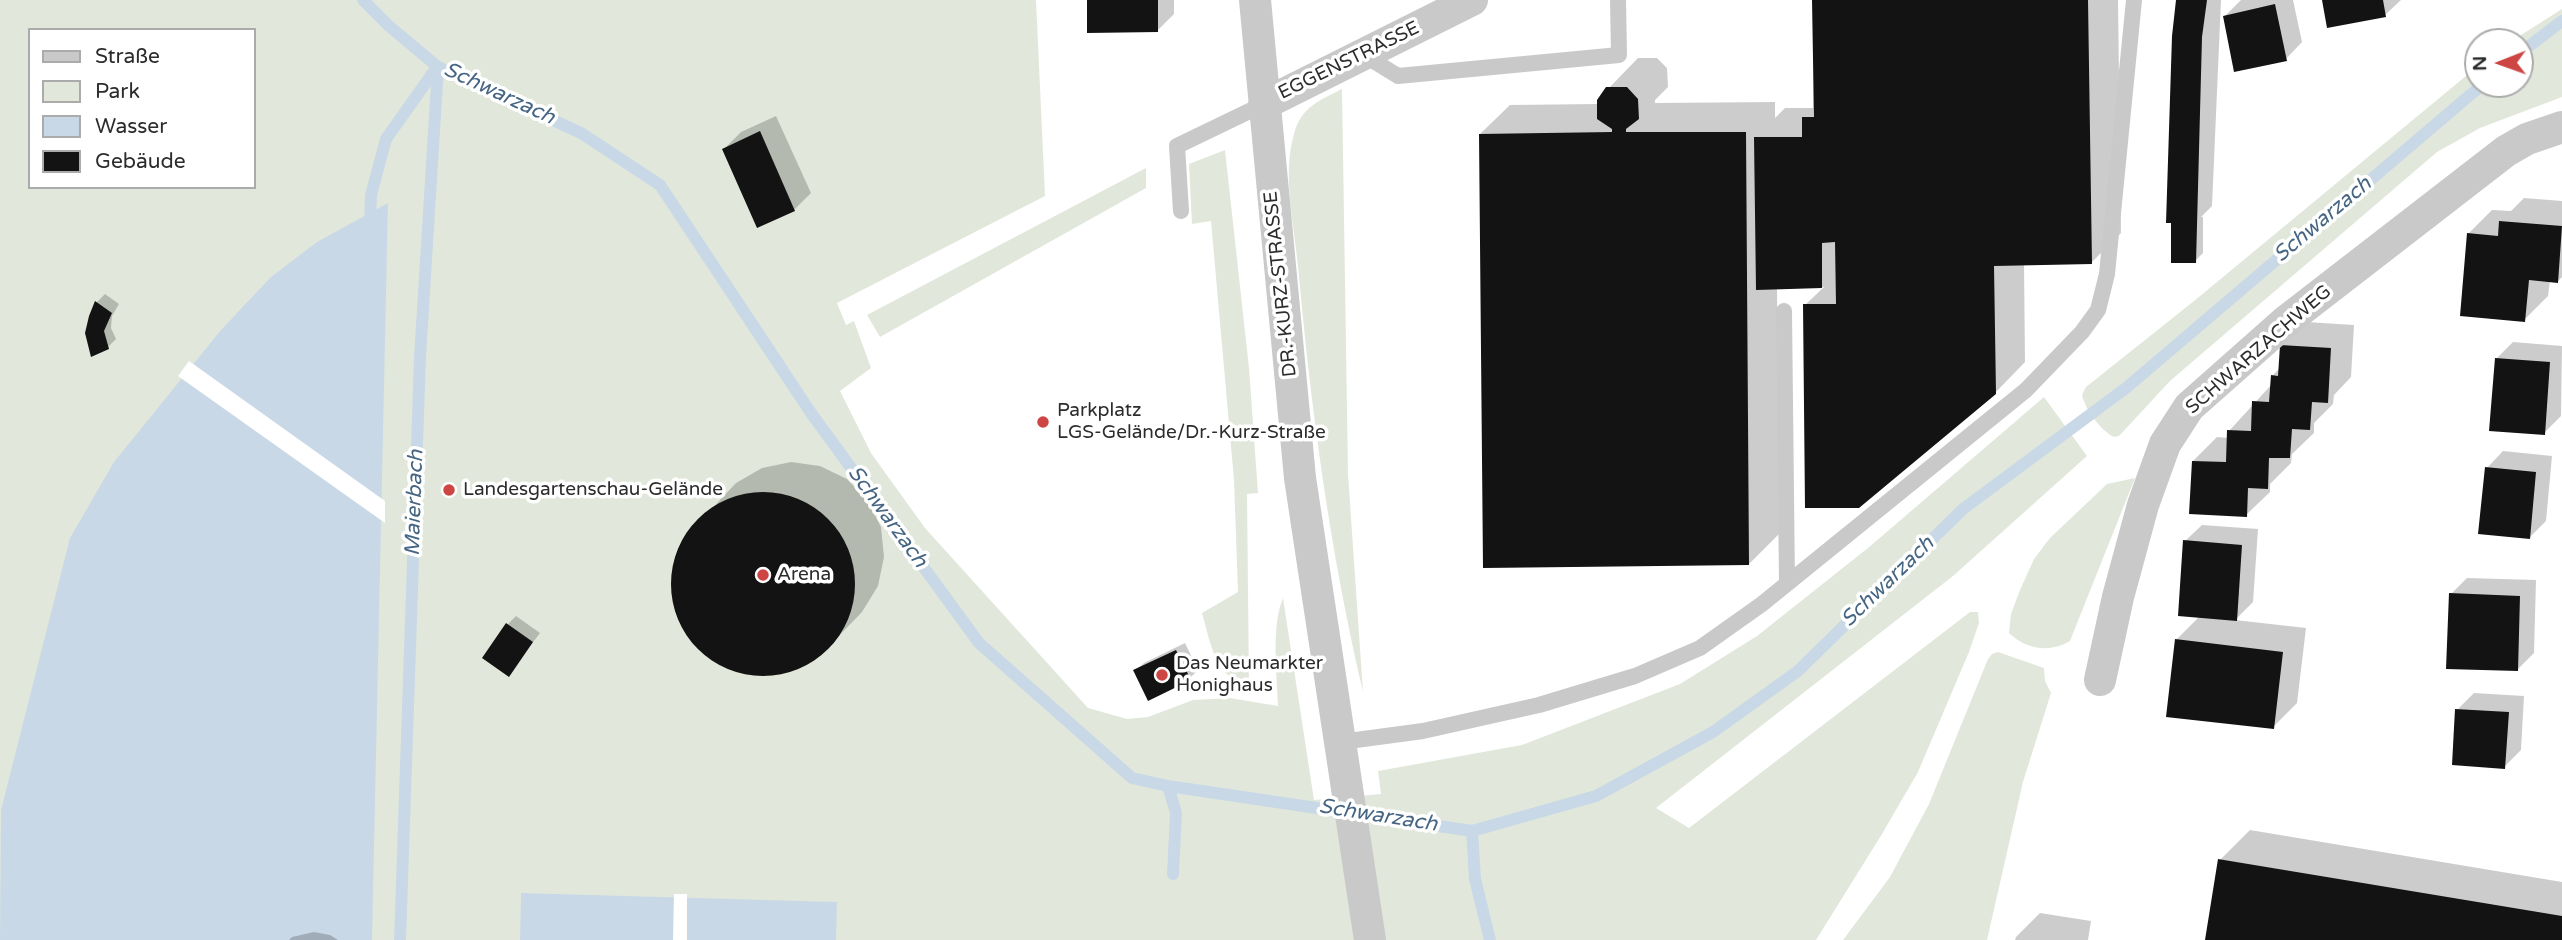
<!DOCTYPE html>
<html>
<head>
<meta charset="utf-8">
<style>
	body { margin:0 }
	#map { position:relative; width:2562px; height:940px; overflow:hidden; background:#fff; font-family:"Varela Round",sans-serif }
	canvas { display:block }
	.legend { position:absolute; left:28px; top:28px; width:228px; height:161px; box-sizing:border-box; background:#fff; border:2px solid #ababab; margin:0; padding:9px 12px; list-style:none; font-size:21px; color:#2c2c2c }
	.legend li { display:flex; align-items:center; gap:14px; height:35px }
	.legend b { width:35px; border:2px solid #ababab }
	.north { position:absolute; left:2464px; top:28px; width:70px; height:70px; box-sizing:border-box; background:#fff; border:2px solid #ababab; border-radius:50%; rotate:269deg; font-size:19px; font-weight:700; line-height:28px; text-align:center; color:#2c2c2c }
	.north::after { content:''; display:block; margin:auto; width:24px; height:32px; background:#ce4643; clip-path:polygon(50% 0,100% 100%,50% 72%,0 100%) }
</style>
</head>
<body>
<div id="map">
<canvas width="2562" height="940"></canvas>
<ul class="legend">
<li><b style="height:9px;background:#c9c9c9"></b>Straße</li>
<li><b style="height:19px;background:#e1e8db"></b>Park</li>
<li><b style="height:19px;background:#c9d8e6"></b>Wasser</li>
<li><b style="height:19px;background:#131313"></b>Gebäude</li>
</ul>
<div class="north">N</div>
</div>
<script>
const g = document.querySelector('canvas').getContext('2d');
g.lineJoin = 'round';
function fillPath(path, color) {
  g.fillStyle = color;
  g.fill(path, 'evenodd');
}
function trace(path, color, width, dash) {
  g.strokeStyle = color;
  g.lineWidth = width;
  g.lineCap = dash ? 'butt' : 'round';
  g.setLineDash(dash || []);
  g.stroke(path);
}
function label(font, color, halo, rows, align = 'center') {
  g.font = font + ' "Varela Round",sans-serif';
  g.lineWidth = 7;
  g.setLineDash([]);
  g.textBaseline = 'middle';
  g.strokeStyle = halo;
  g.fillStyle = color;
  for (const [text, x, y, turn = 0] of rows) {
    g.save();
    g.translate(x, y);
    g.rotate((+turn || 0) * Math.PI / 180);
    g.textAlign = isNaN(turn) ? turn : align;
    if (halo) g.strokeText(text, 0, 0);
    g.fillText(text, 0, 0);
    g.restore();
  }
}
fillPath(new Path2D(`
	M0,0h1036l9,196 -208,107 9,22 8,-4 17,47 -31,23 31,62 54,75 163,180 39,11 21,-2 45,-17 37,-2 48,8c-1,-32 -7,-79 5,-108l31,202 67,-6 -3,-23 144,-26 158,-61 77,-48 111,-88 176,-151 43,59 -134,120 -297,232 33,20 281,-216h8l1,11 -10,29 -51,120 -36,62 -66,106h-1816zM30,30h224v157h-224z
	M2562,9v88l-82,31 -43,24 -267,229 -51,55 -5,1c-13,-6 -29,-28 -32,-42l4,-8 108,-86 284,-235v18h42v-42h-10z
	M1342,89l6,385 15,218c-33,-141 -52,-282 -65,-426 -4,-42 -16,-91 -4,-132 7,-27 26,-34 48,-45z
	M1225,150l24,218 9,125 -11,1 2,190c-5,-2 -12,-3 -16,-5 -20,-12 -25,-46 -31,-66l36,-21 -4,-112 -23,-259 -19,3 -3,-60z
	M1146,168v20l-266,149 -13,-22z
	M2135,478l-65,163c-20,12 -43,9 -61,-8l2,-19 9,-24 14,-31 16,-21 57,-54z
	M1998,652l46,16 1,13 6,12 -28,89 -36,158h-144l47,-63 39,-73 59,-145 4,-5z`), '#e1e8db');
fillPath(new Path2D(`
	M388,203l-16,737h-372l1,-130 69,-272 44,-76 107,-132 50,-53 46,-35z
	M521,893l316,9 -1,38h-316z`), '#c9d8e6');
fillPath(new Path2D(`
	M189,361l196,140v22l-207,-147z
	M674,894h13v46h-14z`), '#fff');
fillPath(new Path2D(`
	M1088,0h86v14l-17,17z
	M1814,0h304l3,233 -30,30h-67l1,99 -30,31 -190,-88 19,-18 -47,1 2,246 -30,30 -269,-430 30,-29 89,-1 9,-15 30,-31h19l10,10 1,19 -13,13v3l120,-1v16l10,-10h28z
	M2178,0h43l-9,206 -11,11h2v36l-8,8z
	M2241,0h52l9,42 -16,17 -61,-43z
	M2323,0h78l-16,15z
	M776,116l35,77 -17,17 -70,-61 17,-17z
	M2524,198l38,3v76l-4,4 -8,-1 -2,16 -24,24 -56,-86 24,-24 19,1z
	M105,294l14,10 -7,12 -1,12 5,11 -8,8 -18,-31 7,-14z
	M2306,322l48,3 -3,52 -17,18 -1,9 -19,19v10l-22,21 -1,9 -21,21v8l-24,23 -53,-54 24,-24 12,1v-7l43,-47v-8l9,-9 1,-21z
	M2513,342l49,4 -1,70 -17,17 -48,-74z
	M2503,451l49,5 -6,65 -17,17 -42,-70z
	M791,462l29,4 27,13 20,21 14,27 3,30 -6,29 -16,26 -30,31 -24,19 -28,11 -30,1 -28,-10 -25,-18 -16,-24 -8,-29 2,-30 11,-27 50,-53 26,-15z
	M2202,525l56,4 -5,73 -18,18 71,8 -9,75 -24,24 -97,-87 24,-24 -15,-75z
	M2467,578l69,2 -2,73 -16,16 -67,-75z
	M516,616l24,17 -31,41 -1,-50z
	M1185,643l13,27 -8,8 -55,-7 9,-8z
	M2474,693l50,3 -3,54 -17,17 -47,-57z
	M2250,830l312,52v58h-356l14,-80z
	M2040,913l51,8 -3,19h-73l1,-3z
	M314,932l16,3 8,5h-49l3,-3z`), '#0003');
trace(new Path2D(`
	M363,0l26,26 49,41 143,66 79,52 151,228 168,230 153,135 36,8 304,45 124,-35 117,-64 85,-61 165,-162 163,-121 357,-304
	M2520,53l42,-32
	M370,226l1,-31 15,-56 51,-72
	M1168,786l8,27 -3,61
	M1472,831l3,48 15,61
	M400,940l20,-583 18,-290`), '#c9d8e6', 12);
fillPath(new Path2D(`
	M1087,0h71v32l-71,1z
	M1812,0h276l4,264 -98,2 2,128 -137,114h-54l-2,-204h33l-1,-62 -13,1v45l-66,2 -2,-153h48v-20h12z
	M2176,0h31l-5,37 -6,226h-25v-40h-5l6,-187z
	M2322,0h61l3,17 -59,11z
	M2275,4l12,57 -53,11 -11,-56z
	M1606,87h21l11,12 1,20 -13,10v3h120l3,433 -266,3 -4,-434 133,-2v-3l-15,-10v-19z
	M760,131l35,80 -38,17 -35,-79z
	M2499,221l63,5 -4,57 -29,-3 -4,42 -65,-6 7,-83 31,3z
	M95,301l17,12 -8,18 5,18 -18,8 -6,-24 4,-17z
	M2280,345l51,3 -3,55 -16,-1 -2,28 -18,-1 -2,29h-21l-1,31 -20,-1 -1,29 -58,-3 3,-53 34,1 1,-32 24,1 1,-30 17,1 2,-27 7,1z
	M2495,358l55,4 -5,73 -56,-4z
	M2485,467l51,5 -6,67 -52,-5z
	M671 584a92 92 0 1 1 184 0a92 92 0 1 1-184 0Z
	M2183,540l59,5 -5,76 -59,-5z
	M2449,593l71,3 -2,75 -72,-2z
	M506,623l27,19 -24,35 -27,-19z
	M2175,639l108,13 -9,77 -108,-12z
	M1176,650l15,30 -43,21 -15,-31z
	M2455,709l54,3 -4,57 -53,-4z
	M2218,859l344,57v24h-357z`), '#131313');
trace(new Path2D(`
	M1364,55l34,21 221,-21 -1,-55
	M1181,211l-4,-65 87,-42
	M1784,311l3,273
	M1341,742l82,-11 116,-26 96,-29 65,-28 62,-44 264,-214 56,-58 16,-22 9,-36 27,-274`), '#c9c9c9', 16);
trace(new Path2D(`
	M1255,0l45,478 70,462
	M1264,104l208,-104
	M2100,680l18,-83 25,-92 22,-61 24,-37 96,-85 221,-171 21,-12 35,-12`), '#c9c9c9', 32);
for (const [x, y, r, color] of [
	[1043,422,7,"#ce4643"],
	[449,490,7,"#ce4643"],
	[763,575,7,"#ce4643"],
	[1162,675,7,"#ce4643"]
]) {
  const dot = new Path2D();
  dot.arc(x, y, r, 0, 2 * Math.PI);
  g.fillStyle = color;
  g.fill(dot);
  trace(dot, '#fff', 2.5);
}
label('19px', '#2c2c2c', '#fff', [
	["EGGENSTRASSE",1349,61,-26],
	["DR.-KURZ-STRASSE",1281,284,-96],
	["SCHWARZACHWEG",2259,350,-41]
]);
label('19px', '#2c2c2c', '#fff', [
	["Parkplatz",1057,411],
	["LGS-Gelände/Dr.-Kurz-Straße",1057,433],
	["Landesgartenschau-Gelände",463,490],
	["Arena",777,575],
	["Das Neumarkter",1176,664],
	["Honighaus",1176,686]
], 'left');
label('italic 21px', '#456583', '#fff', [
	["Schwarzach",499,94,25],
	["Schwarzach",2323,220,-40],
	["Maierbach",415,503,-88],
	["Schwarzach",887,517,54],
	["Schwarzach",1888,582,-44],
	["Schwarzach",1378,816,9]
]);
</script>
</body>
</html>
